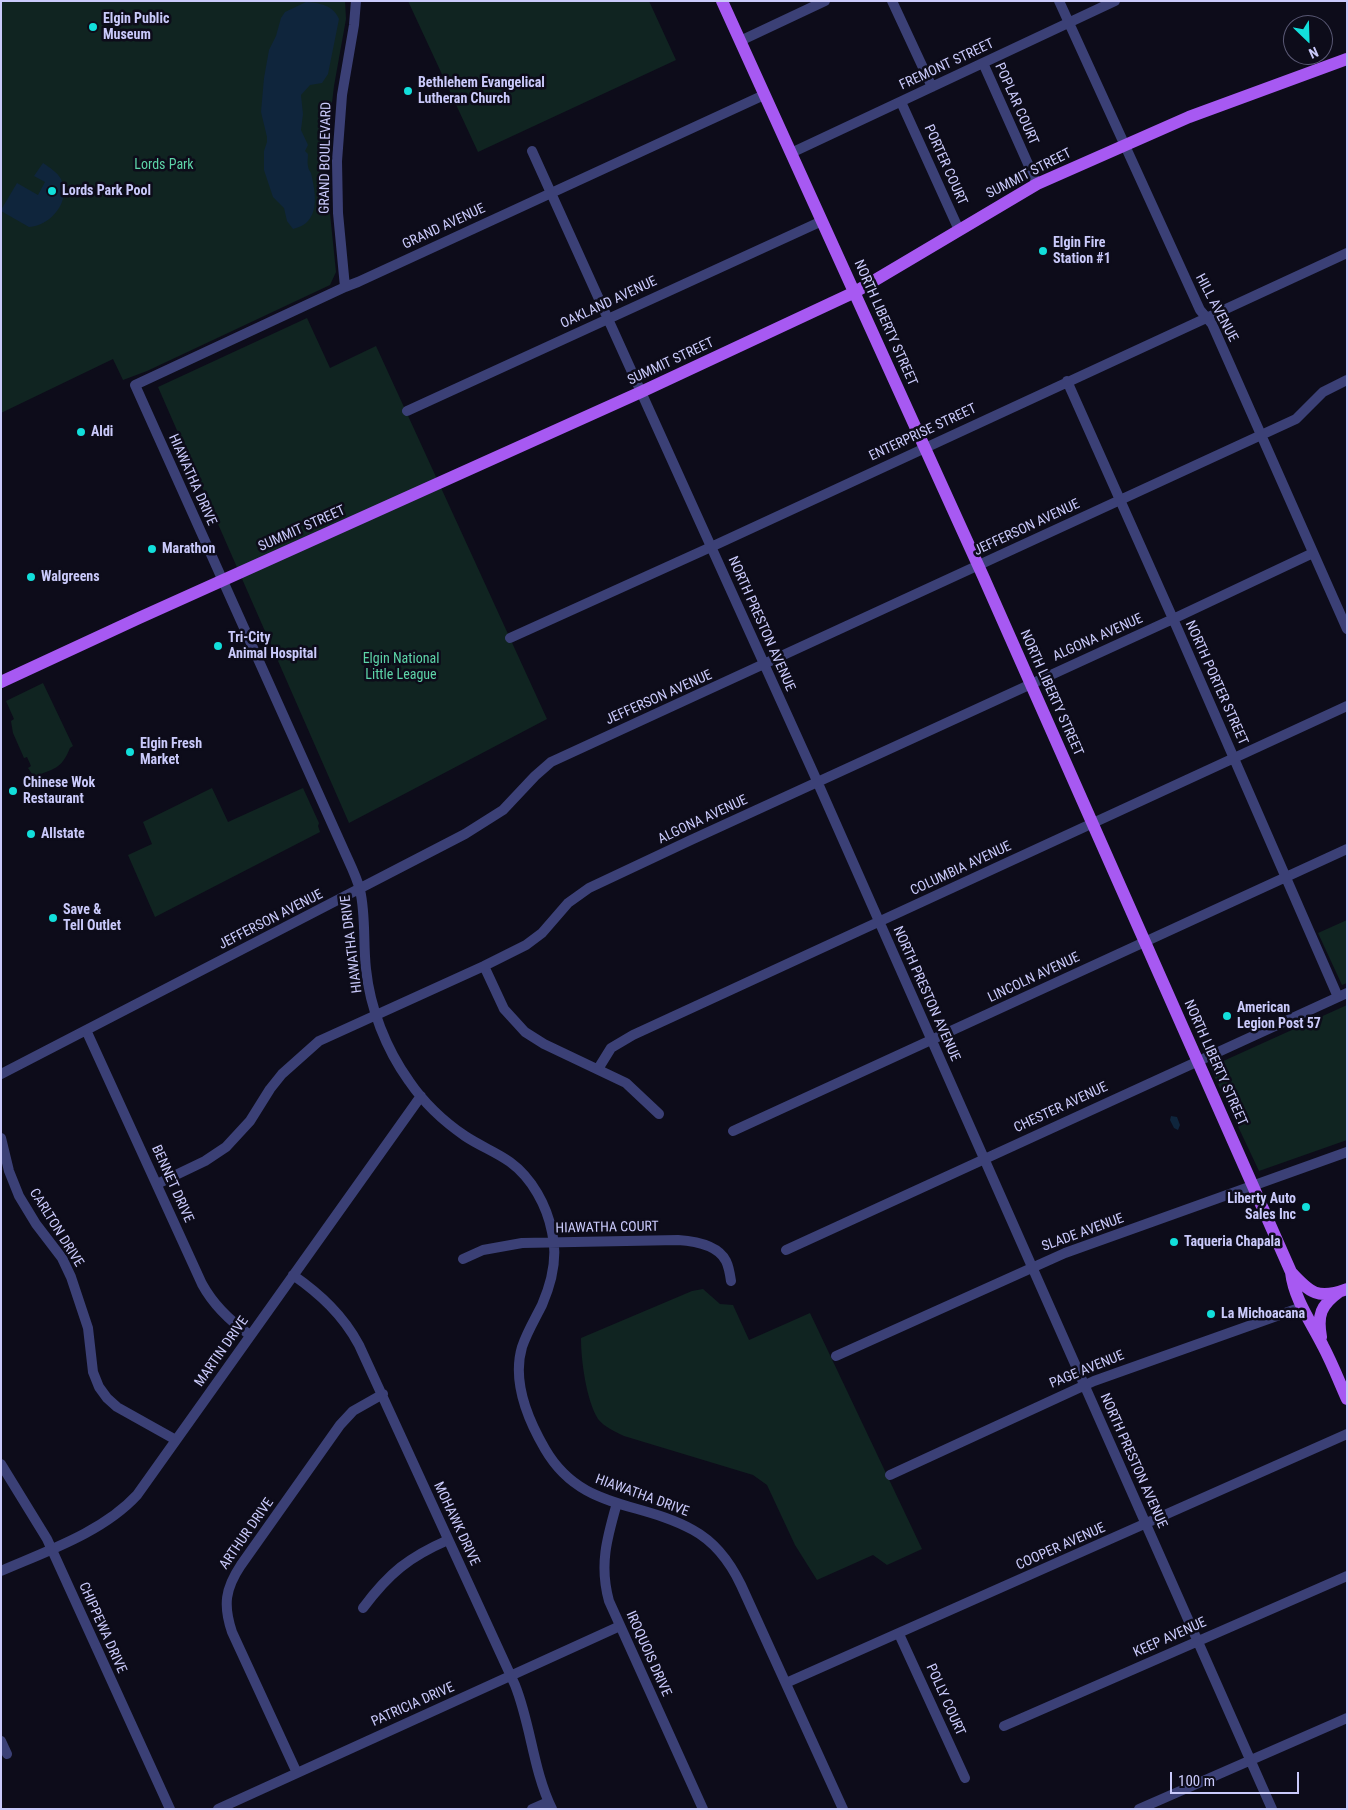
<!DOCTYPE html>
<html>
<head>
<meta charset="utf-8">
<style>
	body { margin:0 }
	#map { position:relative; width:1348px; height:1810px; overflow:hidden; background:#0d0c1a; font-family:"Roboto Condensed",sans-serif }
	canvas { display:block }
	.frame { position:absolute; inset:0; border:2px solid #cacafb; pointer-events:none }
	.north { position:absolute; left:1283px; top:15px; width:50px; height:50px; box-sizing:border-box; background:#0d0c1a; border:1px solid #595874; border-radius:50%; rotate:156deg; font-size:14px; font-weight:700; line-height:20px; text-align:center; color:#cacafb }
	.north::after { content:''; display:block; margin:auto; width:18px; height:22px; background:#12dfdb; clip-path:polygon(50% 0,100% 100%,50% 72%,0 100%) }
	.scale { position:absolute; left:1170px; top:1772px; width:129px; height:22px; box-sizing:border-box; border:2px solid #cacafb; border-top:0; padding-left:6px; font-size:15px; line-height:18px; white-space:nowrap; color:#cacafb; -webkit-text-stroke:4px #0d0c1a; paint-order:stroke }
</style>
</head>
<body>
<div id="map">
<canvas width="1348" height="1810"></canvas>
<div class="frame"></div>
<div class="north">N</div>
<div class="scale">100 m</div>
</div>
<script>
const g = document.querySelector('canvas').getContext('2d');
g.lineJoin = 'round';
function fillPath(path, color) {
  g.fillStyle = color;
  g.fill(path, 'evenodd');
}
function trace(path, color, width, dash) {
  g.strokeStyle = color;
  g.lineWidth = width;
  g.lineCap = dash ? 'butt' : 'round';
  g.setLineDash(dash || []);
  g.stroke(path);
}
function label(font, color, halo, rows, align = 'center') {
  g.font = font + ' "Roboto Condensed",sans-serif';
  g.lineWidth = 5;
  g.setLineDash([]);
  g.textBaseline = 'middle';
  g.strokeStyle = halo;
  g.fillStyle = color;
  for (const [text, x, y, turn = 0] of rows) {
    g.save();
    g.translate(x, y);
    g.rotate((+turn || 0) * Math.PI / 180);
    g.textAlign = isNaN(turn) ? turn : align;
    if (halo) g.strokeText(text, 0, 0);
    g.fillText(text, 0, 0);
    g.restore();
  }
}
fillPath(new Path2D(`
	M1,1h344l1,18 -12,67 -4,34 -4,54 10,98 -6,13 -183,86 -24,9 -10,-21 -112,54z
	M408,1h241l27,59 -198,92z
	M307,318l23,50 46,-22 171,373 -198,104 -191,-436z
	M43,683l30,63 -3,2c-9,22 -16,20 -36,29l-6,-9 3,-2 -4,-9 -3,1 -11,-25 -2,-12 3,-2 -8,-18z
	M212,788l16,34 75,-34 16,35 -1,3 2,6 -165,85 -27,-62 24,-11 -9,-22z
	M1347,920v63l-5,2 -24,-52z
	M1347,1005v135l-88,31 -49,-104z
	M703,1289l17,15 13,1 16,35 61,-27 112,236 -35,16 -14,-10 -56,25 -22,-35 -28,-60 -14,-10 -129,-39c-8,-4 -20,-9 -26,-17 -12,-20 -17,-59 -17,-81l111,-47z`), '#102421');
fillPath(new Path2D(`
	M306,2c14,1 27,3 33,17l-11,55 -6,9 -12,2 -9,10 2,19 -2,16 7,15 -3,6 3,3c0,4 -1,9 0,12 0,3 2,5 3,7 5,21 10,50 -18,56l-6,-8 -3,-13 -11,-11 -9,-27v-19l3,-9v-5l-6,-25 3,-34 5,-28 7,-14 5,-18 4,-6z
	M43,163c6,4 14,9 18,16 11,21 -10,47 -32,48l-28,-16v-1l16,-27 21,12 7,-13 -11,-6z
	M1171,1116l6,1 3,8 -2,5 -4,-2 -4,-8z`), '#0f253c');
trace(new Path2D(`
	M892,1l40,86
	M1059,1l141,309 12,14 135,305
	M740,41l85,-40
	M983,63l54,121
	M764,95l-406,187 -13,5 -210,98 211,470c5,11 11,23 14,35 6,26 3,53 6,79 4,39 20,80 43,112 15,22 34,40 56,55 15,10 31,16 45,26 22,16 37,44 42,70 6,25 0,50 -10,73 -7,14 -15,27 -20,42 -10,34 6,73 23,102 36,62 94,51 148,81 22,12 37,32 48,55l102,224
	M901,102l58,128
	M532,151l281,621 459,1037
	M791,153l324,-152
	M345,287l-7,-74 -1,-52 5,-66 12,-70 2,-24
	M1067,381l111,249 160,367
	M407,411l415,-190
	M510,638l201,-91 636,-294
	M484,966l20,43 21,23 19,12 82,39 33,31
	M86,1030l116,254c12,22 28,37 48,51
	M598,1069l13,-21 22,-13 714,-329
	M1,1074l464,-240 38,-24 32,-34 16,-14 745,-343 27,-27 24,-12
	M733,1131l614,-282
	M1,1138l8,33 10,25 17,28 26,34 9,19 17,51 5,44 6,15 8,11 10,9 59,33
	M157,1184l48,-23 21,-14 24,-26 20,-32 12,-15 37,-33 165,-75 42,-21 16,-12 26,-30 21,-15 102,-48 482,-221 140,-66
	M786,1250l561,-257
	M463,1259l20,-9 39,-7 156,-3c15,1 40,5 48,21 3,6 4,13 5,20
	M293,1275c27,19 50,40 66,70l156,340c16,40 18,85 37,124
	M836,1356l229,-103 282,-101
	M1,1464l46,75 123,270
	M890,1475l204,-94 208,-74
	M617,1503c-10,35 -18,62 -8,98l94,208
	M1,1571c46,-20 102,-39 136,-76l284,-399
	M363,1608c26,-35 46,-51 85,-68
	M899,1634l66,144
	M786,1683l561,-249
	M1004,1726l343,-150
	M1,1741l6,13
	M297,1773l-65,-141c-9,-27 -7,-43 9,-67l99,-140 13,-14 30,-17
	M218,1809l402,-183
	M532,1809l16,-7
	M1139,1809l208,-91`), '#3b4076', 10);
trace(new Path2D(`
	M722,1l261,575 308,696c3,27 20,50 32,74 9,17 16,35 24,53
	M1,682l138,-64 502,-226 214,-100 182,-108 152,-67 158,-58
	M1291,1272c19,21 27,28 56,17
	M1321,1337c-4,-22 0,-32 18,-45`), '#a759f2', 12);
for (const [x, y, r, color] of [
	[93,27,5,"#12dfdb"],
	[408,91,5,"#12dfdb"],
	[52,191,5,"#12dfdb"],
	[1043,251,5,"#12dfdb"],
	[81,432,5,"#12dfdb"],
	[152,549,5,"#12dfdb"],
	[31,577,5,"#12dfdb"],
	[218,646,5,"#12dfdb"],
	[130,752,5,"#12dfdb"],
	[13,791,5,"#12dfdb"],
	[31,834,5,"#12dfdb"],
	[53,918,5,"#12dfdb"],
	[1227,1016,5,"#12dfdb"],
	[1306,1207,5,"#12dfdb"],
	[1174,1242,5,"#12dfdb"],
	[1211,1314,5,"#12dfdb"]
]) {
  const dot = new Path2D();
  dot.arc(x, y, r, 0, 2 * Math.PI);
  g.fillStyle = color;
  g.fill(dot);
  trace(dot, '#0d0c1a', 2);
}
label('bold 14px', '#cacafb', '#0d0c1a', [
	["Elgin Public",103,19],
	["Museum",103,35],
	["Bethlehem Evangelical",418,83],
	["Lutheran Church",418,99],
	["Lords Park Pool",62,191],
	["Elgin Fire",1053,243],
	["Station #1",1053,259],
	["Aldi",91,432],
	["Marathon",162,549],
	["Walgreens",41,577],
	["Tri-City",228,638],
	["Animal Hospital",228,654],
	["Elgin Fresh",140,744],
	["Market",140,760],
	["Chinese Wok",23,783],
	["Restaurant",23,799],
	["Allstate",41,834],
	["Save &",63,910],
	["Tell Outlet",63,926],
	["American",1237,1008],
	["Legion Post 57",1237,1024],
	["Liberty Auto",1296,1199,"right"],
	["Sales Inc",1296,1215,"right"],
	["Taqueria Chapala",1184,1242],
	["La Michoacana",1221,1314]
], 'left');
label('14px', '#cacafb', '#0d0c1a', [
	["FREMONT STREET",947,65,-25],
	["POPLAR COURT",1016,104,66],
	["GRAND BOULEVARD",326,158,-89],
	["PORTER COURT",945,165,66],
	["SUMMIT STREET",1029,174,-27],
	["GRAND AVENUE",444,227,-25],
	["OAKLAND AVENUE",609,303,-25],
	["HILL AVENUE",1216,308,62],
	["NORTH LIBERTY STREET",885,323,66],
	["SUMMIT STREET",671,362,-25],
	["ENTERPRISE STREET",923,433,-25],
	["HIAWATHA DRIVE",192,480,66],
	["JEFFERSON AVENUE",1027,528,-25],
	["SUMMIT STREET",302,529,-24],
	["NORTH PRESTON AVENUE",761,624,66],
	["ALGONA AVENUE",1098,638,-24],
	["NORTH PORTER STREET",1216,683,66],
	["NORTH LIBERTY STREET",1051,693,66],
	["JEFFERSON AVENUE",659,698,-24],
	["ALGONA AVENUE",703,820,-25],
	["COLUMBIA AVENUE",961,869,-25],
	["JEFFERSON AVENUE",271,920,-27],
	["HIAWATHA DRIVE",352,944,-97],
	["LINCOLN AVENUE",1034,978,-25],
	["NORTH PRESTON AVENUE",926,994,66],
	["NORTH LIBERTY STREET",1215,1063,66],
	["CHESTER AVENUE",1061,1108,-25],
	["BENNET DRIVE",172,1184,66],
	["CARLTON DRIVE",56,1228,58],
	["HIAWATHA COURT",607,1228,-1],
	["SLADE AVENUE",1083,1233,-20],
	["MARTIN DRIVE",222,1352,-55],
	["PAGE AVENUE",1087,1370,-22],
	["NORTH PRESTON AVENUE",1133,1461,66],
	["HIAWATHA DRIVE",642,1496,20],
	["MOHAWK DRIVE",456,1524,65],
	["ARTHUR DRIVE",247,1534,-55],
	["COOPER AVENUE",1061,1547,-24],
	["CHIPPEWA DRIVE",102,1628,66],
	["KEEP AVENUE",1170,1638,-24],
	["IROQUOIS DRIVE",648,1654,66],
	["POLLY COURT",945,1700,66],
	["PATRICIA DRIVE",413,1705,-24]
]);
label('14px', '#5dd4a8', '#0d0c1a', [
	["Lords Park",164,165],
	["Elgin National",401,659],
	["Little League",401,675]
]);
</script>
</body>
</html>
